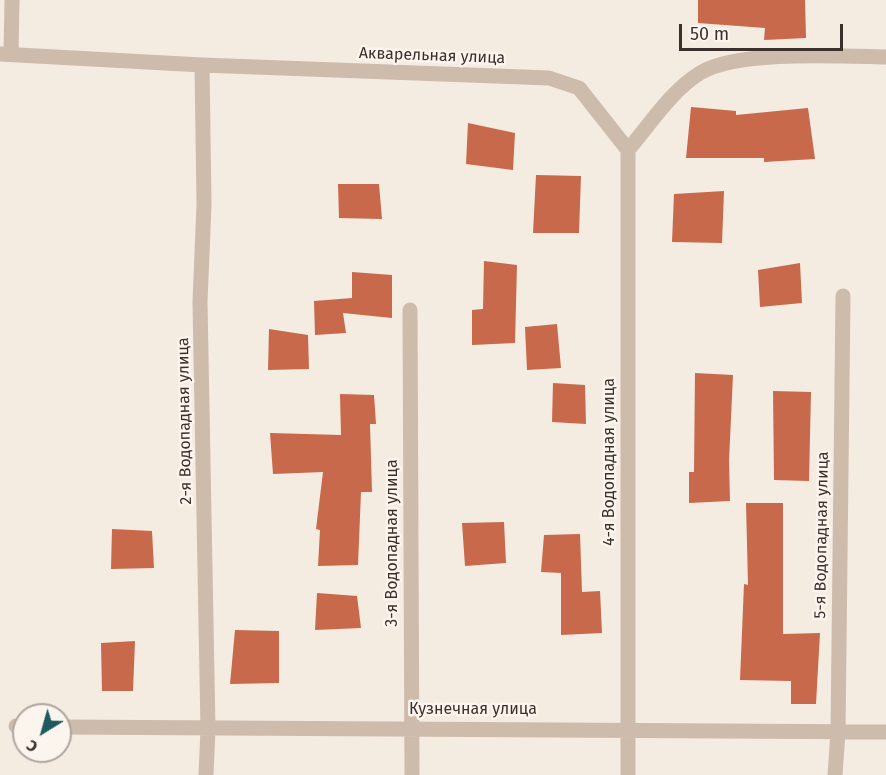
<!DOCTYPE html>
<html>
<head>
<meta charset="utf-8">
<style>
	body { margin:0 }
	#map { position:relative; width:886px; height:775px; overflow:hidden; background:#f4ebe1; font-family:"Fira Sans",sans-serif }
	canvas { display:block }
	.north { position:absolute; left:12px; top:703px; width:60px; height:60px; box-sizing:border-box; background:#fbf5ee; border:2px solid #aea6a0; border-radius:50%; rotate:217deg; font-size:16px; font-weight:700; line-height:24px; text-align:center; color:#3b302b }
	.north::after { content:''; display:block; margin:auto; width:21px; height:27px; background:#1f5a5e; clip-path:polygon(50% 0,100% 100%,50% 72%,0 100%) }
	.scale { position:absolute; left:679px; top:24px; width:164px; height:27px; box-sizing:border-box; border:3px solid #3b302b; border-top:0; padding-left:8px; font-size:18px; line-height:21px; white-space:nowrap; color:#3b302b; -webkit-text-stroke:4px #fbf5ee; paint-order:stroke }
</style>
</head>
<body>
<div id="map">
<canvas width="886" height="775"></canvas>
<div class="north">С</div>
<div class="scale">50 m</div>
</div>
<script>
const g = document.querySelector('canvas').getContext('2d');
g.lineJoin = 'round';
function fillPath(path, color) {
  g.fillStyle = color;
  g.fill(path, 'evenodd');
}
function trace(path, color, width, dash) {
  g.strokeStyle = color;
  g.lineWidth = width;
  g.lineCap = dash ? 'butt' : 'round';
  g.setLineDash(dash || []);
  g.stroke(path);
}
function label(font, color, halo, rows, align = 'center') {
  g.font = font + ' "Fira Sans",sans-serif';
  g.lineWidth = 5;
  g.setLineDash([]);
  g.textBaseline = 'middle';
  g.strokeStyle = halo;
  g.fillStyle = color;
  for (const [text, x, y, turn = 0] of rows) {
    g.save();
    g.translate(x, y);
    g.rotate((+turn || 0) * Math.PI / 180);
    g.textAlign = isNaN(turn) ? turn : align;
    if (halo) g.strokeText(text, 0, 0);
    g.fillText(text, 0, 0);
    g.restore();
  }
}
fillPath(new Path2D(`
	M698,0h107l1,38 -42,2 1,-12 -67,-5z
	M691,107l45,4v4l72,-7 7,51 -51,3v-4h-78z
	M468,123l47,10 -2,37 -47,-6z
	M536,175l45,1 -2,57h-46z
	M338,184h41l3,35 -43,-1z
	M724,191l-2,52 -50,-1 2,-48z
	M484,261l33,4 -2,78 -43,2v-35l11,-1z
	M800,263l2,40 -42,4 -2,-37z
	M352,272l40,3v43l-49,-5 3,20 -31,2 -1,-34 38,-3z
	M557,324l4,44 -34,2 -2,-43z
	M269,329l39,6 1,34 -41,1z
	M695,373l38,2 -4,86 1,40 -41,2v-31h5z
	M553,383l32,2 1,39 -34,-2z
	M773,391l38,1 -2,89 -35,-1z
	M340,394l34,1 2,29h-6l2,68h-11l-3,73 -40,1 2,-36 -4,-1 7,-57 -50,2 -3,-41 71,2z
	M746,503h37v131l37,-1 -4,71h-25v-23l-51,-1 4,-96 4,1z
	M504,522l2,41 -41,3 -3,-43z
	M112,529l40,2 2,37 -43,1z
	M580,534l2,58 18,-1 2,42 -41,2v-62l-20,-1 3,-37z
	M317,593l40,3 4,32 -46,2z
	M235,630l44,1v52l-49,1z
	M135,641l-2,50h-31l-1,-48z`), '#c8694b');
trace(new Path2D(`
	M0,54l202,11 347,13 30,10 49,62
	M11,54l1,-54
	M202,65l2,140 -4,97 8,427 -2,46
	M628,150c22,-26 43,-59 72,-77 37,-23 141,-17 186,-16
	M410,310l2,465
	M16,726h8
	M60,727l826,5
	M628,775v-625
	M835,775l3,-43 5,-436`), '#cdbbac', 15);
label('16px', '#3b302b', '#fbf5ee', [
	["Акварельная улица",432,56,2],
	["2-я Водопадная улица",185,421,-91],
	["4-я Водопадная улица",610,462,-90],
	["5-я Водопадная улица",822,535,-89],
	["3-я Водопадная улица",393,543,-90],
	["Кузнечная улица",473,710]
]);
</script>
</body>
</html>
